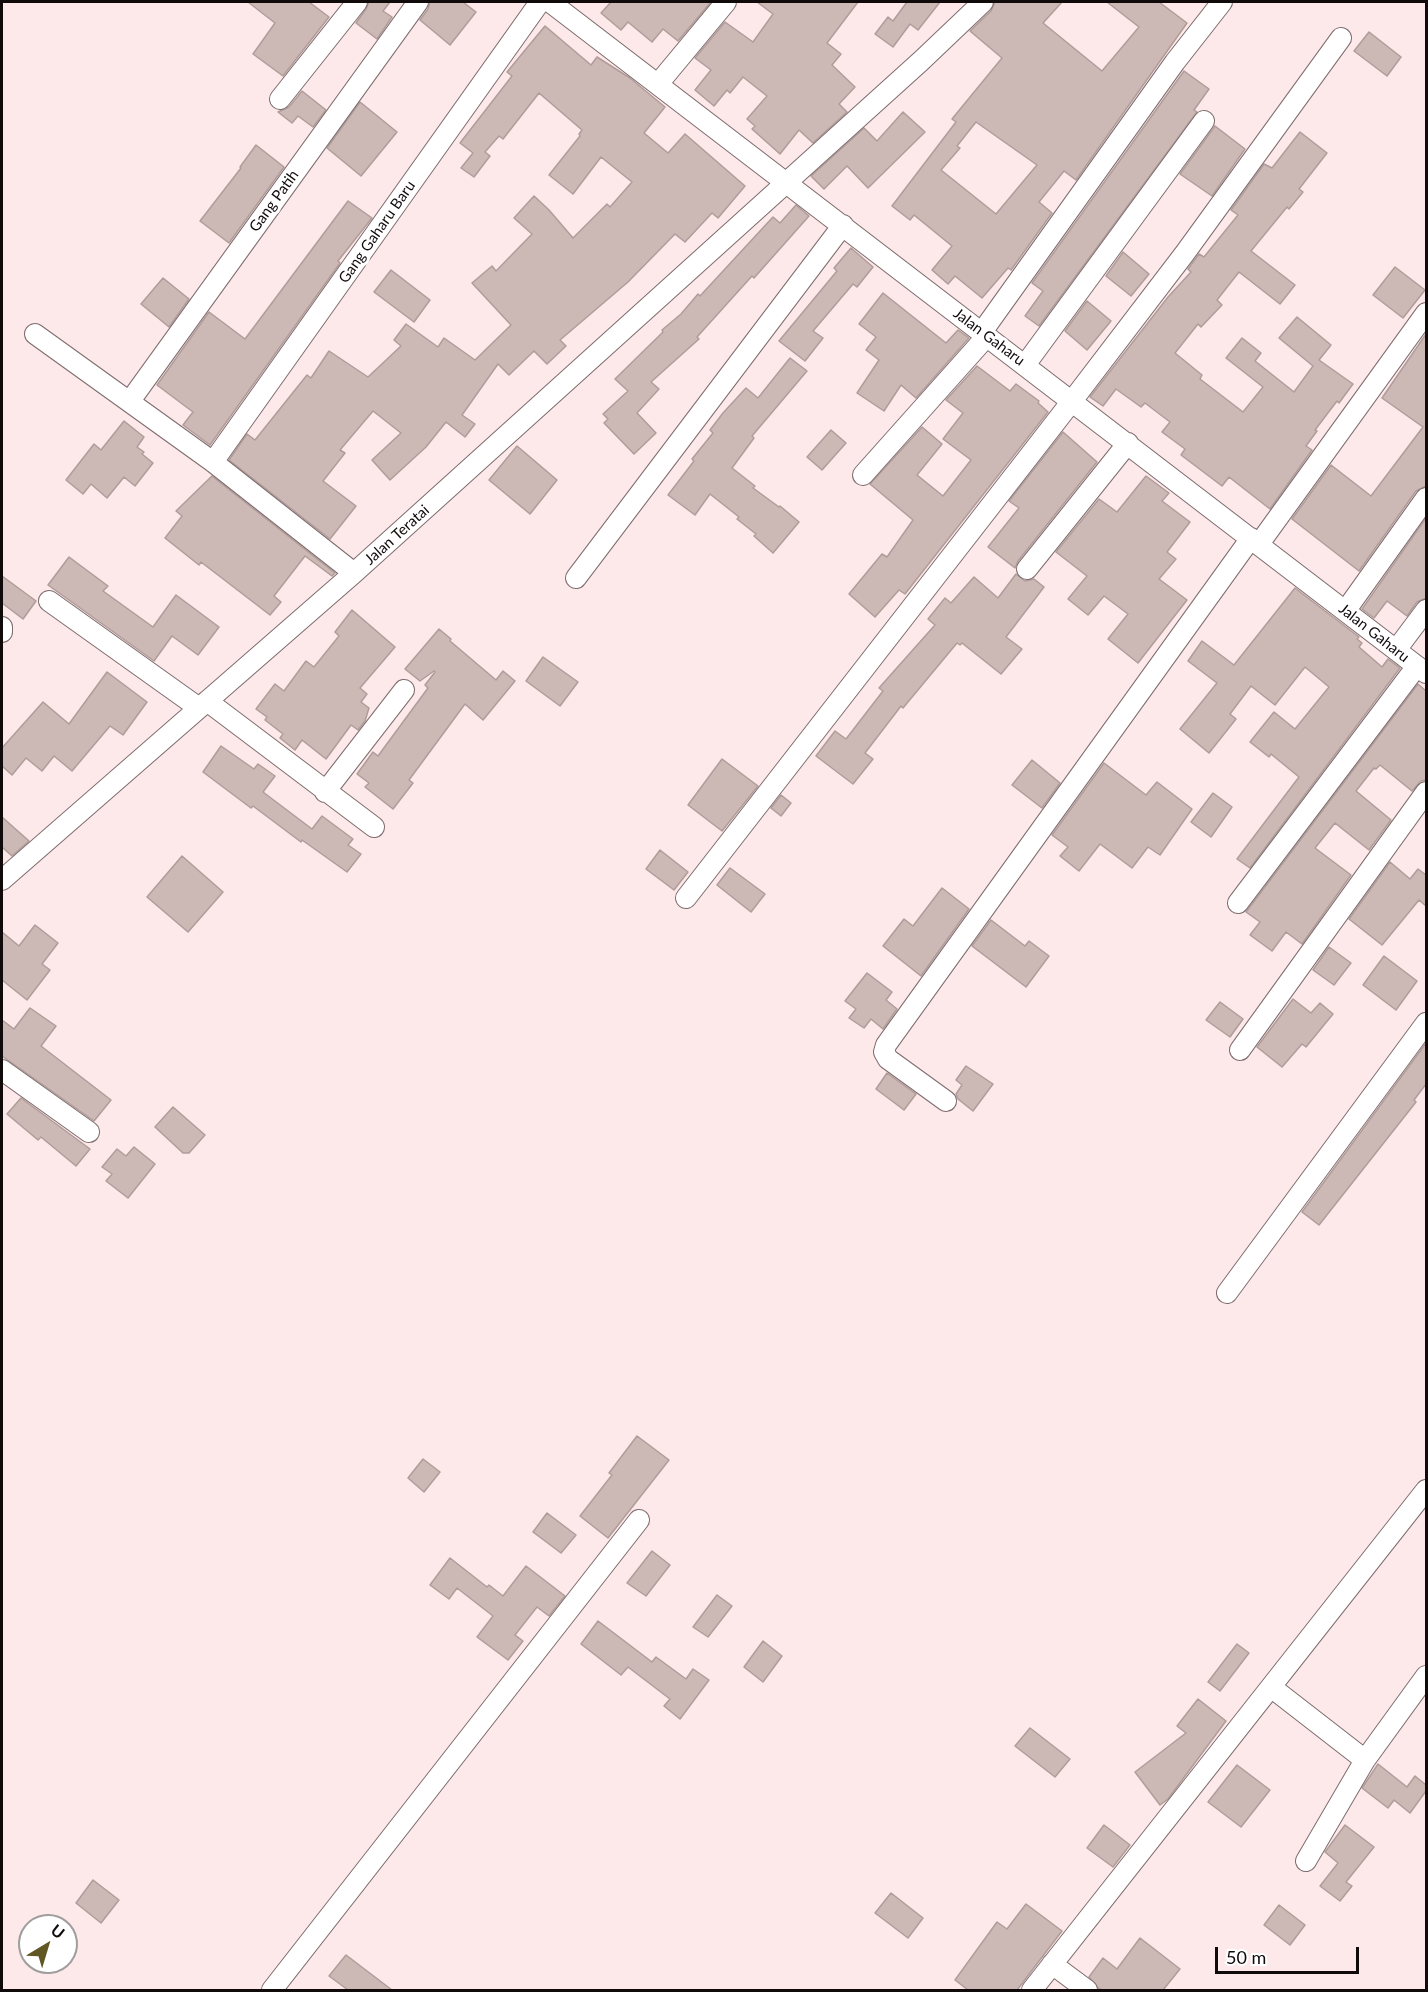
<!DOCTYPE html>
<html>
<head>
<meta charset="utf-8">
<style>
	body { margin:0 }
	#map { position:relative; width:1428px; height:1992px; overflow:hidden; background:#fde8ea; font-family:Lato,sans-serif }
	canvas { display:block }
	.frame { position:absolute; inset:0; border:3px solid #100a0b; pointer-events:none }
	.north { position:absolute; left:18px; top:1914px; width:60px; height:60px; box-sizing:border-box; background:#fff; border:2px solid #9f9d9d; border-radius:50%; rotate:38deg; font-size:16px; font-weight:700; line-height:24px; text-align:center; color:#100a0b }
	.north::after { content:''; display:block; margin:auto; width:21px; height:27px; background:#605724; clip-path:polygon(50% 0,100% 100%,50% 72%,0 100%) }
	.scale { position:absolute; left:1215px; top:1947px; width:144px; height:27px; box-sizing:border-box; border:3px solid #100a0b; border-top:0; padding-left:8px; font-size:18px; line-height:21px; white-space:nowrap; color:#100a0b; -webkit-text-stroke:4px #fff; paint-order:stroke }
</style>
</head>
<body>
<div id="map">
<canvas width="1428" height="1992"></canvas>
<div class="frame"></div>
<div class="north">U</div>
<div class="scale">50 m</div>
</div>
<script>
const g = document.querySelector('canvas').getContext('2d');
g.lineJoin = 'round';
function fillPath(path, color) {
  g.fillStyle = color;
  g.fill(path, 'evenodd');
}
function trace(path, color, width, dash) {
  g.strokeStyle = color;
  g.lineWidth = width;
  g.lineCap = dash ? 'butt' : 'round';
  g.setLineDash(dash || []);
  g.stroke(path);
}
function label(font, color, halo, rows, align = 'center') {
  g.font = font + ' Lato,sans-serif';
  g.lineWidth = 6;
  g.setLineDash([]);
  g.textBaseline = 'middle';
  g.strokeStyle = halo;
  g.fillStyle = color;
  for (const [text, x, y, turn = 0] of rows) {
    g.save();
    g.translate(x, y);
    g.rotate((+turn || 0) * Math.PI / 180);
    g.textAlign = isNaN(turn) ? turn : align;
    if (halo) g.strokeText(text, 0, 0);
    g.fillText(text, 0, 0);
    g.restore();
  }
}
const building = new Path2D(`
	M248,2h61l20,15 -46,59 -30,-22 22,-31z
	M369,2h21l-7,9 9,6 -15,22 -21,-16 10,-14z
	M430,2h33l13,10 -26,33 -30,-25 8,-11z
	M611,2h100l-33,39 -15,-12 -11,13 -24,-20 -7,8 -20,-17z
	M757,2h101l-31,41 14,11 -9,11 23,22 -16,17 8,8 -34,31 -14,-13 -19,24 -28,-25 3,-3 -8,-7 20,-23 -24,-19 -13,16 -3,-3 -13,16 -19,-16 16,-20 -16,-12 30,-36 28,20 20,-28z
	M907,2h33l-22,28 -8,-6 -17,23 -18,-13 13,-17 5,4z
	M995,2h67l-19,21 59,48 37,-44 -32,-25h52l28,21 -111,157 -12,-9 -25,31 13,11 -41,57 -3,-2 -26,30 -27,-22 -7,8 -16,-14 20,-24 -38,-31 -4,5 -18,-14 64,-84 -4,-3 50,-61 -32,-27 21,-20zM976,122l61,43 -41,49 -55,-44 19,-22 -3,-2z
	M545,26l46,39 6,-8 33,21 35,29 -21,26 24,20 17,-19 60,52 -27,32 -6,-5 -27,29 -10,-8 -47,48 -68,58 6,6 -19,18 -13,-13 -25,24 -11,-11 -36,51 13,9 -10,13 -19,-15 -20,25 -36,33 -18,-20 29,-27 -28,-22 -33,39 5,3 -22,28 33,25 -26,33 -101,-79 18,-26 8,6 52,-65 4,3 18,-27 39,26 33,-31 -7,-6 12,-16 32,23 6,-9 31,22 36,-35 -39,-42 20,-17 4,5 36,-37 -18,-16 20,-22 15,14 24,28 34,-34 3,3 22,-25 -31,-25 -28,37 -24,-19 31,-39 -1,-2 3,-4 -43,-37 -36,46 -4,-3 -14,16 5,4 -16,21 -13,-9 12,-15 -13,-10 52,-67 -5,-4z
	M1369,32l32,25 -14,19 -33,-25z
	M1184,71l25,18 -15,21 3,2 -158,214 -14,-10 18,-25 -11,-8z
	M302,91l24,19 -13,17 -15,-11 -6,7 -14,-11 11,-5z
	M360,102l37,30 -36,44 -34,-28z
	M903,112l22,20 -57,56 -21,-22 -23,23 -13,-13 53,-48 13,13z
	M1215,126l30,23 -33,47 -32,-22z
	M1300,132l27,21 -28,36 4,3 -14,17 -2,-2 -36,44 44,34 -15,19 -41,-32 -22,28 5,5 -21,22 -3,-3 -23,29 27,22 -2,4 43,33 20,-25 -37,-29 16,-20 19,15 -6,8 39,31 19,-26 -34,-28 18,-21 34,28 -12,15 34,24 -14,19 -2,-2 -22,29 2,1 -11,15 6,4 -42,59 -41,-32 -7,9 -41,-31 4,-6 -23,-17 8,-10 -25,-19 -4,4 -25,-18 -13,17 -13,-9 78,-100 23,-25 -3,-3 11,-15 5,3 34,-42 -7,-5 33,-46 8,4z
	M256,145l28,22 -55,76 -29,-22 41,-53 -1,-1z
	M348,201l24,17 -34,43 2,2 -130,182 -27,-20 10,-13 -36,-27 52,-73 36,27z
	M796,205l13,11 -55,62 -2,-2 -55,61 2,2 -48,43 8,7 -22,24 19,20 -22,21 -30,-31 4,-4 -5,-5 25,-23 -13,-12 48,-47 -1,-2 19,-16 17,-20 2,2 73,-79 7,6z
	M851,248l22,19 -16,20 -4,-3 -40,47 10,7 -18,23 -26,-20 58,-70 -3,-3z
	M1123,252l26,22 -18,22 -25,-20z
	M1395,267l30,23 -22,28 -30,-23z
	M391,270l39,30 -16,22 -40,-30z
	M163,278l26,21 -20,28 -28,-23z
	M883,293l63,50 12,-13 11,8 -53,60 -15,-13 -17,26 -27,-18 22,-33 -13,-10 10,-13 -17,-13z
	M1087,301l24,20 -24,29 -22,-19z
	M1426,334v152l-10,5 -57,80 -67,-52 39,-54 40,31 52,-69 -41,-29z
	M790,358l17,13 -55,65 2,2 -22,30 23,18 -2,2 26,19 1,-1 19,16 -26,31 -19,-17 2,-2 -19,-15 2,-2 -29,-23 -15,21 -27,-20 26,-34 -2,-2 21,-26 -3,-3 13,-17 23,-25 12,10z
	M977,366l33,25 6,-7 23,17 -1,2 10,9 -143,182 -6,-4 -24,27 -26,-23 33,-40 5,3 26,-37 -43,-36 52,-57 20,17 -25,31 26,21 28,-36 -28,-21 20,-26 -17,-13z
	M124,421l20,16 -7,10 7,5 -2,2 11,9 -18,23 -11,-9 -17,21 -16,-14 -8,10 -17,-14 28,-36 7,6z
	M831,430l15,13 -24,27 -15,-13z
	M1063,432l34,30 -79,99 -3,7 -27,-21 31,-39 -10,-7z
	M517,446l40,34 -27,34 -41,-34z
	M212,476l123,97 -3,3 -27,-20 -31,40 7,6 -11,13 -69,-53 -2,3 -34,-27 17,-22 -6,-5z
	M1146,476l23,17 -7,8 28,21 -23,30 9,7 -17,20 28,21 -49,63 -30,-24 20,-25 -24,-18 -16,19 -20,-16 19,-23 -31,-24 43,-53 18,13z
	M1426,518v80l-9,4 -10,14 -20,-15 -13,17 -12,-9z
	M69,557l39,29 -5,5 50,36 23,-32 43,32 -21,28 -26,-19 -18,25 -106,-76z
	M1016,574l9,7 9,-2 10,8 -38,50 16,12 -21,25 -39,-31 -2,2 -3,-2 -54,65 -2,-2 -36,47 8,6 -20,25 -37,-28 19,-25 11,8 37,-48 -4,-3 56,-63 -7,-6 17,-21 6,5 23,-26 24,21z
	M2,576l34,25 -13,18 -21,-16z
	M1295,588l64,49 -2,2 5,4 -3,4 23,20 6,-8 12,9 -150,200 -13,-9 62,-82 -28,-23 -2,3 -19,-15 24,-30 21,17 34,-42 -24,-20 -30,38 -24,-19 -21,28 6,5 -27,34 -29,-24 37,-46 -29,-22 14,-20 32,24z
	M352,610l43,37 -35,41 7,6 -6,8 8,6 -4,13 -7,9 -7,-5 -25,34 -24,-19 -7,10 -15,-12 3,-4 -18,-14 2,-3 -11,-8 19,-25 9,7 22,-30 8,6 25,-31 -4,-4z
	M439,629l12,10 -1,2 46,39 7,-9 12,10 -32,39 -18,-16 -56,76 4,3 -20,26 -28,-22 4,-4 -12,-9 16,-22 5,4 50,-68 -3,-3 10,-13 -1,-1 -14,10 -15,-12z
	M543,657l35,25 -18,24 -34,-25z
	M107,672l40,30 -24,33 -13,-9 -38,45 -18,-15 -12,15 -16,-13 -14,17 -10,-9v-18l41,-46 26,22z
	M1418,684l8,7v89l-5,1 -9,10 -32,-26 -4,4 -2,-1 -18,23 35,29 -22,30 -34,-27 -20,25 36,27 -49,69 -16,-12 -14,19 -22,-16 10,-13 -14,-10z
	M221,746l33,23 4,-5 17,12 -12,16 49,37 10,-13 31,23 -5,6 13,9 -14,18 -45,-32 -1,2 -48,-36 -2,2 -48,-36z
	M722,759l36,27 -36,45 -34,-26z
	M1032,760l28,23 -18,25 -30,-23z
	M1104,763l42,32 11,-13 35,27 -32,46 -12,-8 -16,21 -32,-24 -21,27 -19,-15 8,-9 -16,-12z
	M1213,793l19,14 -21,30 -20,-15z
	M781,795l10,8 -10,13 -10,-8z
	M2,817l27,24 -17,15 -10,-9z
	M660,850l28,22 -14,18 -28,-21z
	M182,856l41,36 -35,40 -41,-35z
	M1390,862l20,17 8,-10 8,6v31l-7,-6 -37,45 -33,-26z
	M730,868l35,26 -14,18 -34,-27z
	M942,888l27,21 -48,67 -38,-30 21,-27 9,7z
	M991,920l34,26 4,-5 20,15 -23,31 -54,-41z
	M35,925l23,18 -16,21 8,6 -23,30 -25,-20v-48l17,14z
	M1329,947l22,16 -17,22 -21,-15z
	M1384,956l33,25 -21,29 -33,-25z
	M867,973l25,19 -6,8 11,9 -14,20 -12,-10 -7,9 -15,-10 7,-9 -11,-8z
	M1293,999l18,14 9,-10 13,11 -27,33 -4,-3 -20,23 -25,-20z
	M1220,1002l23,17 -13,18 -24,-17z
	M30,1008l26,18 -15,20 70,54 -17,21 -92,-65v-36l12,9z
	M1426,1043v41l-12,16 2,2 -97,123 -17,-13z
	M966,1066l27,18 -20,27 -15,-12 -2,-5 6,-9 -6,-5z
	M887,1073l29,21 -12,16 -28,-21z
	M21,1098l69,51 -14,17 -35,-29 -3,3 -31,-26z
	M173,1107l32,28 -16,18h-6l-28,-26z
	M134,1147l21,17 -27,34 -22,-17 6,-7 -10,-7 15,-18 9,7z
	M637,1436l32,24 -61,78 -28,-22 32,-41 -3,-2z
	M423,1459l17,13 -16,20 -16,-14z
	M547,1513l29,22 -15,18 -28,-21z
	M652,1551l18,14 -24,31 -19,-13z
	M450,1558l37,29 2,-2 14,11 23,-30 39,30 -16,20 -12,-9 -22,28 8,6 -15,19 -31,-23 16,-21 -36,-28 -8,11 -19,-14z
	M717,1595l15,11 -24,31 -15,-10z
	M598,1621l54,41 4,-5 30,22 7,-10 16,11 -29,39 -16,-13 6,-7 -42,-32 -7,8 -40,-31z
	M763,1641l19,15 -19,26 -19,-15z
	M1237,1644l12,9 -29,38 -12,-9z
	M1198,1699l28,22 -58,78 -8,6 -25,-33 51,-39 -9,-7z
	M1030,1728l40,31 -15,18 -40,-31z
	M1378,1764l29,23 8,-11 11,9v6l-16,22 -16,-13 -6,8 -26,-20z
	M1237,1765l33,25 -29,37 -33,-25z
	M1104,1825l26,20 -17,22 -26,-19z
	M1345,1825l29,22 -28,35 6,4 -12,15 -20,-15 18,-23 -13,-11z
	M93,1880l26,20 -18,23 -25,-20z
	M891,1893l32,25 -15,20 -33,-25z
	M1026,1904l36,27 -45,59h-49l-13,-10 42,-58 10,7z
	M1279,1905l26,20 -15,20 -26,-20z
	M1140,1938l40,31 -17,21h-61l-4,-2 -9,-11 14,-19 14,11z
	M346,1955l46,35h-44l-19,-14z`);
fillPath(building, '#ccb8b5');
trace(building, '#b09c99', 1.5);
const minor = new Path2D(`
	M550,2l876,671
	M658,84l68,-82
	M280,99l77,-97
	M982,332l193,-270 47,-60
	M35,334l178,128 141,111
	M1025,365l179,-244
	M130,401l288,-399
	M213,462l327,-460
	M863,475l124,-139
	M1259,544l167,-231
	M1027,569l101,-126
	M576,578l267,-353
	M49,601l150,107
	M1346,610l80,-112
	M2,627v5
	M1396,650l30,-40
	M207,701l167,126
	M325,792l79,-102
	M2,880l352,-307 567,-512 62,-59
	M686,898l386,-497 113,-148 156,-215
	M1238,903l179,-237
	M1240,1050l186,-258
	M2,1070l87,62
	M946,1101l-58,-42 -4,-7 2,-7 365,-507
	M1227,1293l199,-270
	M1271,1687l94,73
	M1306,1861l59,-101 61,-84
	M1052,1964l35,26
	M272,1990l367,-470
	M1032,1990l394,-500`);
trace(minor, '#7e6c6e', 22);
trace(minor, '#fff', 20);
label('15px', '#100a0b', '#fff', [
	["Gang Patih",274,201,-54],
	["Gang Gaharu Baru",377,232,-55],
	["Jalan Gaharu",989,337,37],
	["Jalan Teratai",397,535,-42],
	["Jalan Gaharu",1374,633,38]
]);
</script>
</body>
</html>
